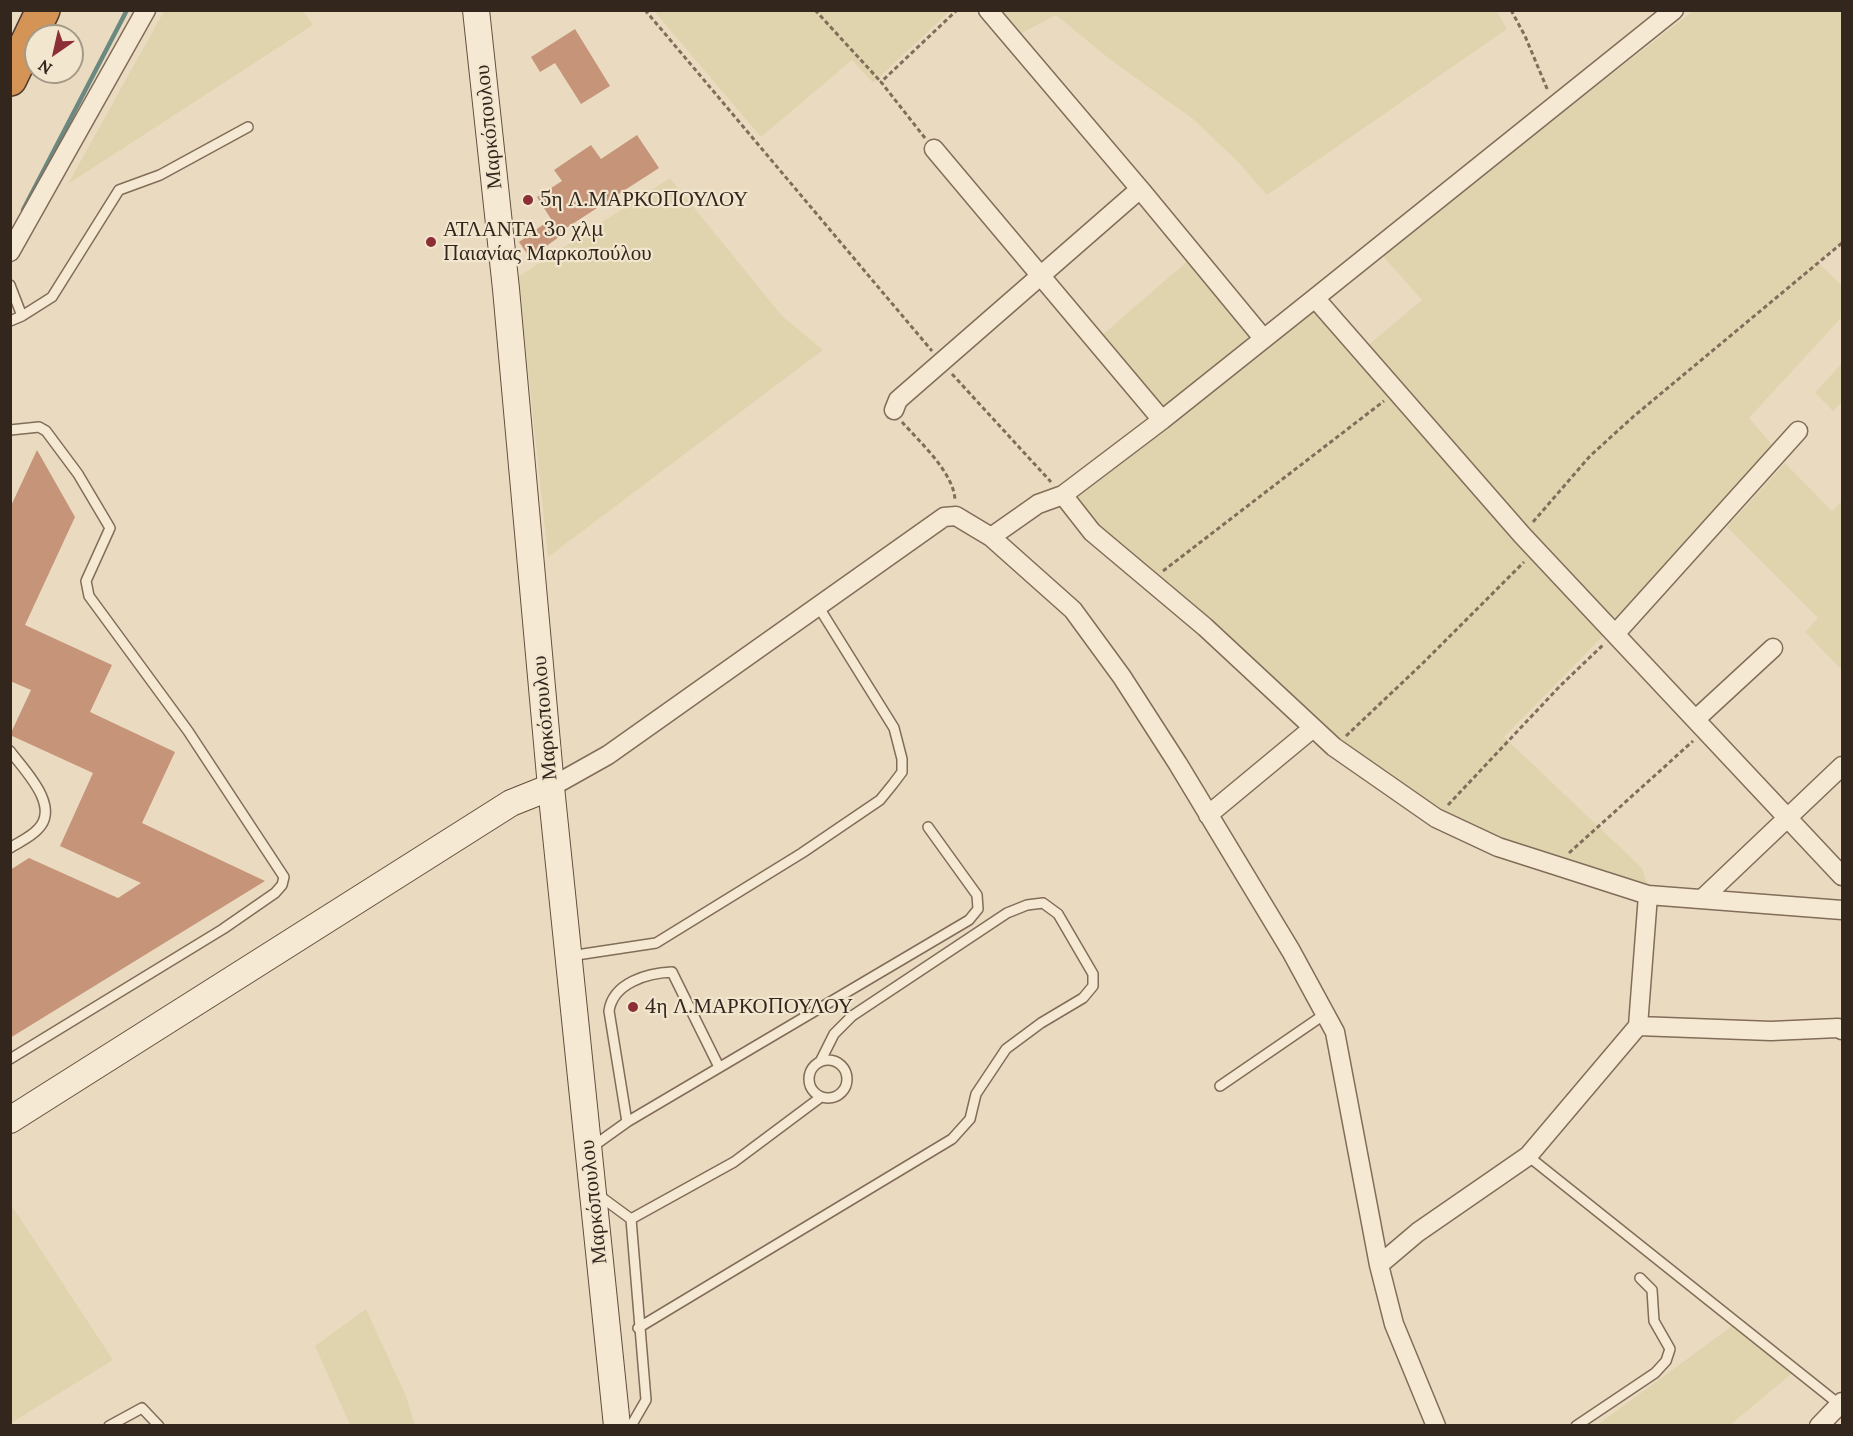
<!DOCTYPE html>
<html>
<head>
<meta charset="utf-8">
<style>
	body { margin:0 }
	#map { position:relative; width:1853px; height:1436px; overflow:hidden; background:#eadbc0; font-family:Lora,serif }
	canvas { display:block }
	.frame { position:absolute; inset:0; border:12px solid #32261d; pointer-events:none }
	.north { position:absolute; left:24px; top:24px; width:60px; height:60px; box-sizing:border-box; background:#f2e6cf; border:2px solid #a59988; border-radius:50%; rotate:214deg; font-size:16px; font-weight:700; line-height:24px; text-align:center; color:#32261d }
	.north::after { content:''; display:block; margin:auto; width:21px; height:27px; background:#8c2e35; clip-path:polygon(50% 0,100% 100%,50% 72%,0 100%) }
</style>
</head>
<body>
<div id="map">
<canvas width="1853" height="1436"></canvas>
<div class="frame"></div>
<div class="north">N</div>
</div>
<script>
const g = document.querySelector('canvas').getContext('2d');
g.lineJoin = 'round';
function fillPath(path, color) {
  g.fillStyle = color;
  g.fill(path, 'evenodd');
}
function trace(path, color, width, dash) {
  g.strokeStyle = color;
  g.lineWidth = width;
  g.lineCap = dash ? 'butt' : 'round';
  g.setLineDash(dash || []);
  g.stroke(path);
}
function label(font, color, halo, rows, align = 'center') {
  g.font = font + ' Lora,serif';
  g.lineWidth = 4.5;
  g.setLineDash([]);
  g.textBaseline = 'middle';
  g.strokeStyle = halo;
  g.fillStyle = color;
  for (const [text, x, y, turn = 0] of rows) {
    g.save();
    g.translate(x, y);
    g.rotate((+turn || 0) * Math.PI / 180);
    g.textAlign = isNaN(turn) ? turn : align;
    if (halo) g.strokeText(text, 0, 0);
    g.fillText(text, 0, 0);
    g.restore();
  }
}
fillPath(new Path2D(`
	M1496,10l11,19 -240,166 -28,-32 -46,-44 -81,-58 -56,-46 -34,18 -22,-22z
	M164,11h139l10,14 -245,159z
	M654,11h296l-77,72 -21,-23 -91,77z
	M1693,11h149v232l-24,19 24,24v31l-93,101 25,29 -168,186 -102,104 138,131 6,18 -150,-48 -65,-30 -90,-62 -248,-223 -23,-25 100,-77 -71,-85 89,-77 75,89 49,-37 41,45 67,-56 -39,-44 49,-42z
	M670,178l112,138 41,34 -275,207 -30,-280z
	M1842,363v39l-9,9 -18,-18z
	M1785,463l47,48 10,-10v169l-37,-38 13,-14 -91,-91z
	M10,1203l103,157 -102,63h-1z
	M366,1309l40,87 9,29h-65l-35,-79z
	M1736,1323l59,48 -65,54 -134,1z`), '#dfd4ae');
trace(new Path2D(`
	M23,210l104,-200`), '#6b8980', 4.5);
fillPath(new Path2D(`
	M575,29l35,57 -29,18 -26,-41 -15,9 -9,-15z
	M637,135l22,33 -99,64 3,2 -33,24 -11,-16 32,-23 -14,-22 25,-16 -8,-11 37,-25 10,14z
	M37,450l38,67 -50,108 87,40 -22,47 85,40 -33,71 123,58 -255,157v-168l19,-12 89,40 23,-15 -81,-37 33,-73 -83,-38 21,-45 -21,-9v-173z`), '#c59479');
const lane = new Path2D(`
	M10,285l12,31 -12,5
	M22,316l30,-19 67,-107 41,-15 88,-48
	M10,430l29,-3 7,4 32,43 32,54 -24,53 3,15 99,135 96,146 -2,8 -7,8 -52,36 -213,130
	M10,751c14,19 51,55 28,78 -7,8 -19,13 -28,19
	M570,956l86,-13 146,-90 78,-53 13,-16 9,-12v-13l-8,-31 -76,-122
	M809 1079a19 19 0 1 1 38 0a19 19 0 1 1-38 0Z
	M1220,1086l105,-72
	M627,1122l-18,-111c4,-28 38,-38 63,-39l47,95
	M592,1147l35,-25 342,-202 9,-11 -1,-14 -49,-68
	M1528,1156l312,249
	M597,1194l34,25 15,181 -15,26
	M631,1219l103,-57 87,-65
	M638,1328l314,-189 18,-20 6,-25 30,-45 35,-26 42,-25 10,-12v-12l-35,-60 -15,-11 -16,2 -20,8 -155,103 -18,18 -14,28
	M109,1426l33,-18 17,18
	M1576,1426l79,-53 11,-12 4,-12 -16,-28 -2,-31 -12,-12`);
const street = new Path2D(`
	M934,149l228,271 -99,75 -25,9 -47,33
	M1140,189l123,149
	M10,252l136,-242
	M1315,298l359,-288
	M894,410l4,-10 242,-211 -152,-179
	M1162,420l153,-122 207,237 320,341
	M1063,495l29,37 113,95 129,120 102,71 62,29 150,48 194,15
	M1616,633l182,-202
	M1696,719l77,-71
	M551,787l57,-32 336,-238 12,-1 35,21 82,73 49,67 56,87 113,187 44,81 44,233
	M1208,815l105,-87
	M1702,899l140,-133
	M1638,1026l133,5 67,-3 4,2
	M1436,1426l-42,-102 -15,-59 39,-33 110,-76 110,-130 10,-131
	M1819,1426l23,-24`);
const secondary = new Path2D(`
	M476,10l30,279 45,498 66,639
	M10,1120l501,-317 40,-16`);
const highway = new Path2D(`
	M10,79l33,-69`);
trace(lane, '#826c5a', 12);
trace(street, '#826c5a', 21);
trace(secondary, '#634e3d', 28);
trace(highway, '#4f3b2e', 36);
trace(new Path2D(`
	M645,10l287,341
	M815,10l66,72
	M1511,10l14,26 23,55
	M925,138l-44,-56 76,-72
	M952,374l99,108
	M902,422c17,19 52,51 53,78
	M1533,522l57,-66 44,-40 208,-173
	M1163,571l221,-170
	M1346,736l77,-73 101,-101
	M1448,805l112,-119 44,-42
	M1569,853l124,-112`), '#826c5a', 3, [4.5, 3]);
trace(lane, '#f6e9d3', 9);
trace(street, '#f6e9d3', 18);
trace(secondary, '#f6e9d3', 26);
trace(highway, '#d49456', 33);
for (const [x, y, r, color] of [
	[528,200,6,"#8c2e35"],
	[431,242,6,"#8c2e35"],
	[633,1007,6,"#8c2e35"]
]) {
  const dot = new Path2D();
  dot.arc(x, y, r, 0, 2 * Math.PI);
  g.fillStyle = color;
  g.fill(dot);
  trace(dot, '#f2e6cf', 2);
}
label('21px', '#32261d', '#f2e6cf', [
	["Μαρκόπουλου",489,127,-96],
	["Μαρκόπουλου",545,718,-95],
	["Μαρκόπουλου",594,1202,-96]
]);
label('21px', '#32261d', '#f2e6cf', [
	["5η Λ.ΜΑΡΚΟΠΟΥΛΟΥ",540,200],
	["ΑΤΛΑΝΤΑ 3ο χλμ",443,230],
	["Παιανίας Μαρκοπούλου",443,254],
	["4η Λ.ΜΑΡΚΟΠΟΥΛΟΥ",645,1007]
], 'left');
</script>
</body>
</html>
